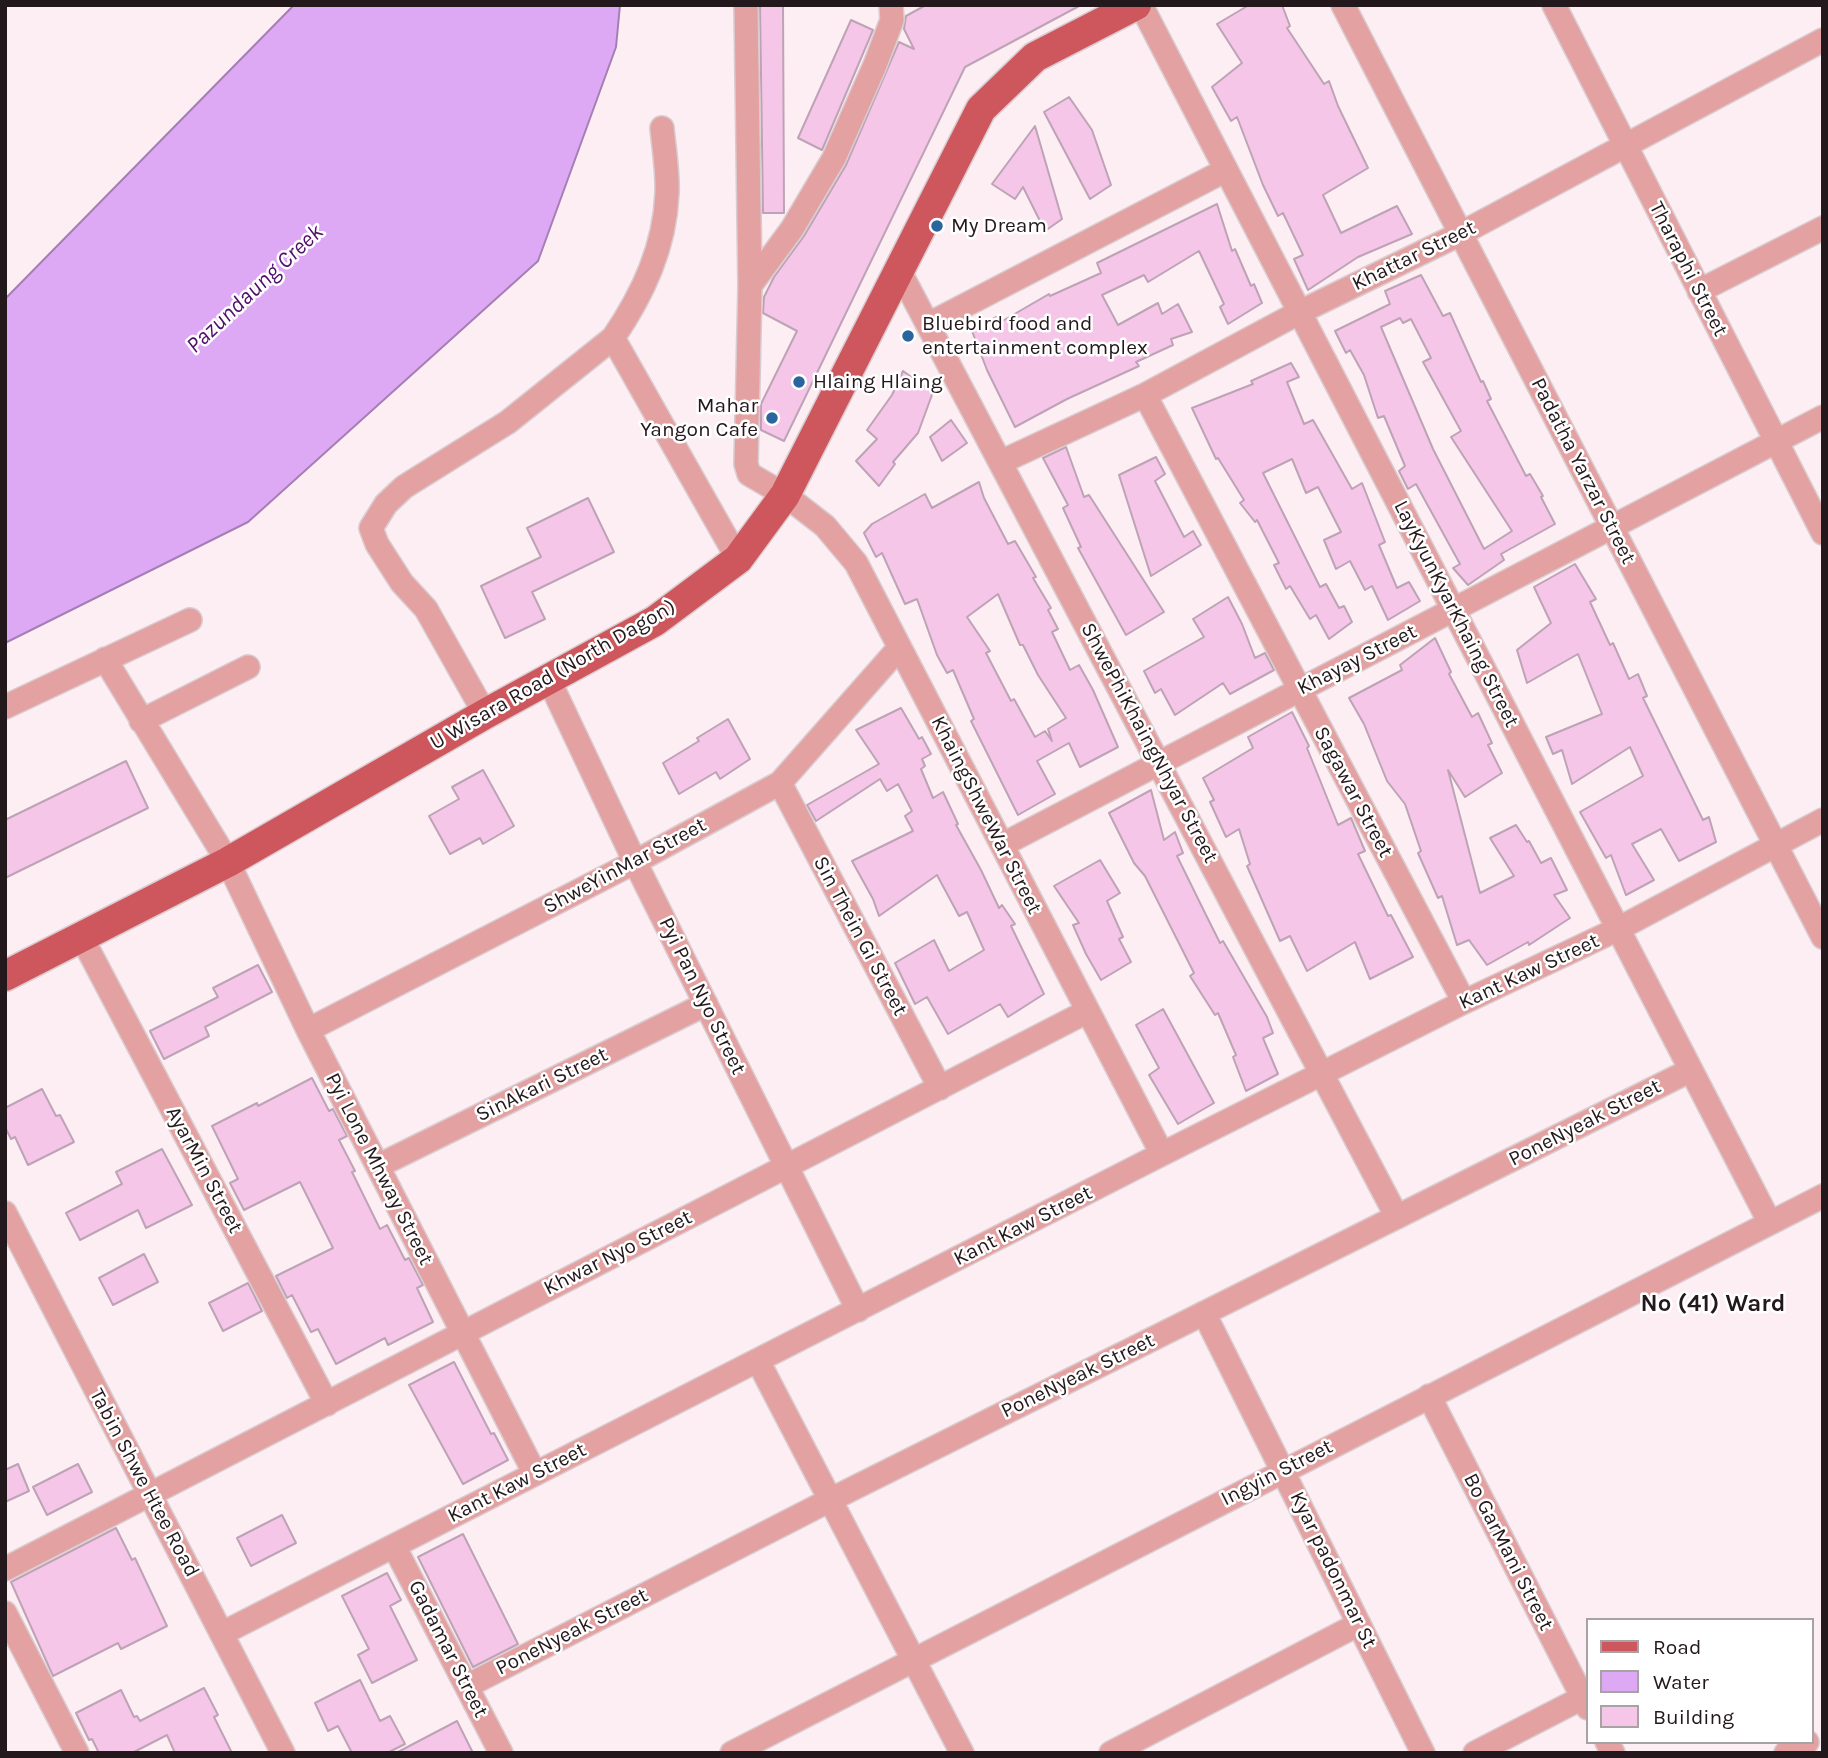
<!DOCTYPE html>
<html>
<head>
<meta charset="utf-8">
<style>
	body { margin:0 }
	#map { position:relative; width:1828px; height:1758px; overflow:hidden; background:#fceef2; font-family:Karla,sans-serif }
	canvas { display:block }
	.frame { position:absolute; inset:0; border:7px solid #23181b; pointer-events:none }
	.legend { position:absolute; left:1586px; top:1618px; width:228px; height:126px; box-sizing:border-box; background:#fff; border:2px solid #a7a3a4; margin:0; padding:9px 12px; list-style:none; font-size:21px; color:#23181b }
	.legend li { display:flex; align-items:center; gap:14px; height:35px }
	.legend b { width:35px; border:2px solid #a7a3a4 }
</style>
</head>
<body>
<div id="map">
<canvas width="1828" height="1758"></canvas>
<div class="frame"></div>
<ul class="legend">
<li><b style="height:9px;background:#ce575d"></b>Road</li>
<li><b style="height:19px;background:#dda9f5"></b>Water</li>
<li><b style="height:19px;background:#f6c6e9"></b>Building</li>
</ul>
</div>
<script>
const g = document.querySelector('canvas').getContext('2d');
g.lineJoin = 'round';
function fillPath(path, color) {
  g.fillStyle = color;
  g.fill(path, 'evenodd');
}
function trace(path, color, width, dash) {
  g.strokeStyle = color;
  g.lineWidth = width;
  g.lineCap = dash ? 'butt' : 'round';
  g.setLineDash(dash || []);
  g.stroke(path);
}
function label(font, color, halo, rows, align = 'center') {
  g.font = font + ' Karla,sans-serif';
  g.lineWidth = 5;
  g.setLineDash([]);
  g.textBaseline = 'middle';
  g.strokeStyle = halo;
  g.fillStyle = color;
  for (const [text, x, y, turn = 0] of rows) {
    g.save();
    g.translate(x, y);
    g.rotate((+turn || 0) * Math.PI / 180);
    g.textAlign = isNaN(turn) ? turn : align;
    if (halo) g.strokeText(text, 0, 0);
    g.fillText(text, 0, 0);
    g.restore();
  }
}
const water = new Path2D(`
	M294,5h326l-4,42 -78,214 -290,261 -243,121v-344z`);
fillPath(water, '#dda9f5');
trace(water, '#a57eb4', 2);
const building = new Path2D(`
	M760,5h23l1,208h-21z
	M926,5h155l-116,62 -181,374 -23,-11v-26l36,-73 -34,-18 1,-16 10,-20 30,-41 42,-71 53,-123 15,7 -10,-20 2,-13z
	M1249,5h33l8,21 -3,2 37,56 5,-3 9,25 30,62 -45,27 18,38 56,-27 15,28 -54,23 -50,33 -14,-31 9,-4 -20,-42 -5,3 -15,-31 -26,-68 -6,4 -19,-34 30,-24 -25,-39z
	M851,20l22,10 -51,120 -24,-12z
	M1069,97l23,33 19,55 -21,14 -46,-87z
	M1035,126l27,93 -17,12 -22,-44 -8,12 -23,-15z
	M1217,204l15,47 3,-2 16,37 3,-2 8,19 -34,21 -8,-17 4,-3 -25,-53 -51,31 -4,-7 -42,20 16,30 40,-22 4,11 16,-10 14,28 -21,7 2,6 -37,17 3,4 -72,33 -52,28 -28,-57 -15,-39 24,-14 3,6 50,-29 1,2 51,-23 -4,-10z
	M1421,275l22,41 7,-3 31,69 2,-1 8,18 -4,2 39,75 4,-2 13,22 -2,1 14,27 -54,30 3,6 -36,25 -15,-17 7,-4 -44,-80 -8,5 -9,-18 6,-5 -21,-50 -6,2 -14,-43 -14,-25 -4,3 -11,-22 55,-27 -5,-13zM1400,318l3,5 8,-4 20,39 -8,4 38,69 -10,6 61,94 -28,18 -51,-100 -52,-122z
	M1291,363l8,14 -12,5 17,42 9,-4 39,69 10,-6 23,59 -6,3 18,43 12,-6 11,19 -32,19 -16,-34 -7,4 -15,-29 -14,8 -12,-29 17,-8 -23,-45 -12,6 -14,-34 -29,14 57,114 6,-3 13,24 5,-2 8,16 -23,17 -13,-24 -6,4 -20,-33 -4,3 -12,-24 5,-2 -22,-43 -2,2 -15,-19 4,-3 -26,-42 -2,1 -24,-51 61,-24 -2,-3z
	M903,371l30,21 -15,41 -25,29 2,2 -16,22 -23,-25 21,-22 -10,-9 25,-35z
	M951,420l16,23 -25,18 -12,-24z
	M1066,447l18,50 5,-2 75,117 -38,23 -48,-87 3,-1 -18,-39 5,-3 -25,-47z
	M1156,457l9,17 -10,7 29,56 9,-6 8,14 -50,31 -32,-101z
	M979,482l5,16 24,46 7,-3 21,36 -3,1 18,30 -3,2 10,19 -6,3 18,38 9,-5 14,25 25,57 -38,20 -11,-24 -32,18 18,33 -37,21 -47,-94 3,-2 -21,-49 -6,3 -10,-18 -20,-56 -12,5 -23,-51 -6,4 -12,-24 8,-9 53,-30 7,14zM998,594l22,51h3l15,30 28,43 -18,11 4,12 -7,-10 -10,6 -21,-38 -3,2 -25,-48 4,-2 -23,-34z
	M588,498l26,54 -82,40 13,27 -40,19 -24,-52 60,-29 -14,-29z
	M1575,564l21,35 -6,3 20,43 3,-2 16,36 9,-5 9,22 -4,2 60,122 6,-3 7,25 -37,19 -18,-32 -29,15 22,36 -28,15 -15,-40 -5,3 -26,-46 63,-36 -13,-29 -58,37 -10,-34 -9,4 -7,-17 56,-23 -24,-60 -51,29 -10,-33 34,-27 -17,-36z
	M1228,597l14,27 13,34 10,-5 9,17 -44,24 -7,-11 -48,32 -14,-26 -6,4 -11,-22 60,-34 -11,-18z
	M1435,638l16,34 -2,2 23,43 6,-4 14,30 -4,2 14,28 -37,24 -17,-27 32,123 34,-17 -24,-38 26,-13 11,17 2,-1 12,22 10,-5 16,32 -13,5 16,23 -41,27 -1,-3 -41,23 -18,-25 -12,5 -15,-49 -4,2 -20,-45 3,-2 -16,-47 -18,-23 -23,-57 -15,-26 53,-28 -2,-5z
	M901,708l18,31 3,-2 9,17 -9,5 3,7 -4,3 12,29 10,-6 15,32 -2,1 25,45 18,38 3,-3 13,19 -4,2 33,68 -36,23 -8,-13 -52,30 -21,-37 -12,7 -20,-41 39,-23 15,31 35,-21 -17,-38 -8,4 -22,-41 -58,41 -6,-17 -21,-38 61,-30 -8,-15 7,-5 -14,-27 -11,7 -7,-12 -64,42 -9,-16 72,-41 -23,-34z
	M1292,712l17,34 -2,2 31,77 13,-7 14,33 -7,3 30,62 3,-1 22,42 -43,22 -15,-37 -48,29 -17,-35 -10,5 -33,-75 3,-2 -11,-35 -13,8 -16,-35 4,-2 -11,-22 50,-30 -5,-11z
	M728,719l22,40 -30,20 -4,-7 -37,22 -16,-31 36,-22 -2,-3z
	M126,761l22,47 -143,70v-58z
	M483,770l31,56 -31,18 -3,-6 -30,16 -21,-38 30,-17 -7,-12z
	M1151,790l13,50 11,-8 8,21 -6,3 28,57 15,30 3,-2 44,76 6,16 -10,5 15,36 -32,17 -13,-34 3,-2 -18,-42 -3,2 -25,-39 4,-3 -49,-97 -11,-13 -25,-50z
	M1100,860l20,33 -13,8 16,36 -4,2 12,23 -30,18 -15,-26 -13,-29 6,-2 -25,-37z
	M258,965l14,27 -67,35 4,9 -45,23 -14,-28 68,-34 -5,-9z
	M1163,1009l51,94 -36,21 -29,-49 10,-7 -23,-43z
	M312,1078l17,33 4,-2 14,27 -8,4 16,31 -3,1 28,57 7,-4 18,35 4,-2 14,27 -6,3 16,34 -45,23 -3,-7 -49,26 -18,-35 -7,3 -19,-37 -5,3 -11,-22 57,-28 -33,-66 -56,28 -14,-27 8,-4 -26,-53 45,-23 1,3z
	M42,1089l14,27 4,-1 14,27 -46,23 -13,-28 -4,2 -6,-12v-19z
	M162,1149l30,56 -46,23 -8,-18 -58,30 -14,-27 56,-29 -6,-12z
	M144,1254l14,28 -45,23 -14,-27z
	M248,1283l14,28 -39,20 -14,-28z
	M454,1362l37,72 3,-1 14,27 -45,24 -54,-99z
	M18,1464l11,27 -24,11v-32z
	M78,1464l14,28 -45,23 -14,-28z
	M282,1515l14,28 -45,23 -14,-28z
	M116,1528l16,32 3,-2 32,68 -46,23 -3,-6 -65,33 -42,-94z
	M463,1534l55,110 -45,23 -55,-110z
	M387,1573l14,27 -11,6 27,54 -45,23 -14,-28 11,-6 -27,-53z
	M360,1680l20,41 10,-5 15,28 -18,9h-35l-14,-27 -10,5 -13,-28z
	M204,1688l14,27 -4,2 18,36h-57l-8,-18 -35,18h-33l-7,-14 -3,1 -13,-27 45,-23 13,27 3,-1 3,5z
	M457,1721l16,32h-77z`);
fillPath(building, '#f6c6e9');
trace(building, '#bda3b5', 2);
const minor = new Path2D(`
	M746,5l4,281 -4,178 3,10 36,21 40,31 31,37 306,591
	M1141,5l629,1218
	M1343,5l480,932
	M1554,5l269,528
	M899,270l498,947
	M750,286l42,-57 42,-71 41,-93 17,-45 -1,-15
	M1699,291l124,-63
	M929,324l297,-154
	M613,338c30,-44 52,-91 54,-145 1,-21 -3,-44 -5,-65
	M1145,395l319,607
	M1001,462l144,-67 155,-83 160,-78 363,-194
	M105,659l123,203 80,168 227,444
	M549,680l86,182 223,448
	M5,707l185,-87
	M485,714l-59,-105 -24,-26 -25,-39 -6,-16 15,-24 18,-17 104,-65 105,-84 125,221
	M141,721l107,-54
	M780,783l160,305
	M1002,845l821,-428
	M81,936l246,468
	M308,1030l327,-168 145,-79 119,-135
	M378,1166l328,-162
	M5,1213l278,540
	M1204,1313l219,440
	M758,1361l204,392
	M1429,1396l159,312
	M394,1546l107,207
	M5,1569l1083,-558
	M5,1613l72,140
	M223,1633l939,-479 302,-152 154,-73 205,-109
	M467,1686l363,-186 861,-430
	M1607,1742l6,11
	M732,1753l1091,-557
	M1111,1753l248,-129
	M1475,1753l107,-55
	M1786,1753l21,-11`);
const major = new Path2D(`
	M5,976l223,-114 257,-148 170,-93 83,-62 47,-64 196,-386 54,-52 101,-52`);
trace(minor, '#d9ccd0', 26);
trace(major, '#d9ccd0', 33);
trace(minor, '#e4a1a1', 23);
trace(major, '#ce575d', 30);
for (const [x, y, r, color] of [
	[937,226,7,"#2a669d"],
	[908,336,7,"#2a669d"],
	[799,382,7,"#2a669d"],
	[772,418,7,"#2a669d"]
]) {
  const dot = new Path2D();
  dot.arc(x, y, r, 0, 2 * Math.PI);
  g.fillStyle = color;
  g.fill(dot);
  trace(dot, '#fff', 2.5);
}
label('21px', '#23181b', '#fff', [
	["My Dream",951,226],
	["Bluebird food and",922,324],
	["entertainment complex",922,348],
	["Hlaing Hlaing",813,382],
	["Mahar",758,406,"right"],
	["Yangon Cafe",758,430,"right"]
], 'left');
label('21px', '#23181b', '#fff', [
	["Khattar Street",1414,256,-26],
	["Tharaphi Street",1688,269,63],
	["Padatha Yarzar Street",1583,471,63],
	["LayKyunKyarKhaing Street",1456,614,63],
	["Khayay Street",1357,660,-27],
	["U Wisara Road (North Dagon)",553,675,-30],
	["ShwePhiKhaingNhyar Street",1149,743,62],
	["Sagawar Street",1353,792,62],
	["KhaingShweWar Street",986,815,63],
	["ShweYinMar Street",625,866,-28],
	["Sin Thein Gi Street",860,936,62],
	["Kant Kaw Street",1529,972,-25],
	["Pyi Pan Nyo Street",702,996,64],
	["SinAkari Street",542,1085,-26],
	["PoneNyeak Street",1585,1123,-27],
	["Pyi Lone Mhway Street",379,1169,63],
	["AyarMin Street",204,1170,62],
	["Kant Kaw Street",1023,1226,-27],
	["Khwar Nyo Street",618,1253,-27],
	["PoneNyeak Street",1078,1376,-26],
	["Ingyin Street",1277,1473,-27],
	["Tabin Shwe Htee Road",144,1483,62],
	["Kant Kaw Street",517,1483,-27],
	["Bo GarMani Street",1508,1552,63],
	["Kyar padonmar St",1333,1570,64],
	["PoneNyeak Street",572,1632,-27],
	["Gadamar Street",448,1649,63]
]);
label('italic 23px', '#500d68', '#fff', [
	["Pazundaung Creek",255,289,-43]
]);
label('bold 24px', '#23181b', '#fff', [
	["No (41) Ward",1713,1304]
]);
</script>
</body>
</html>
